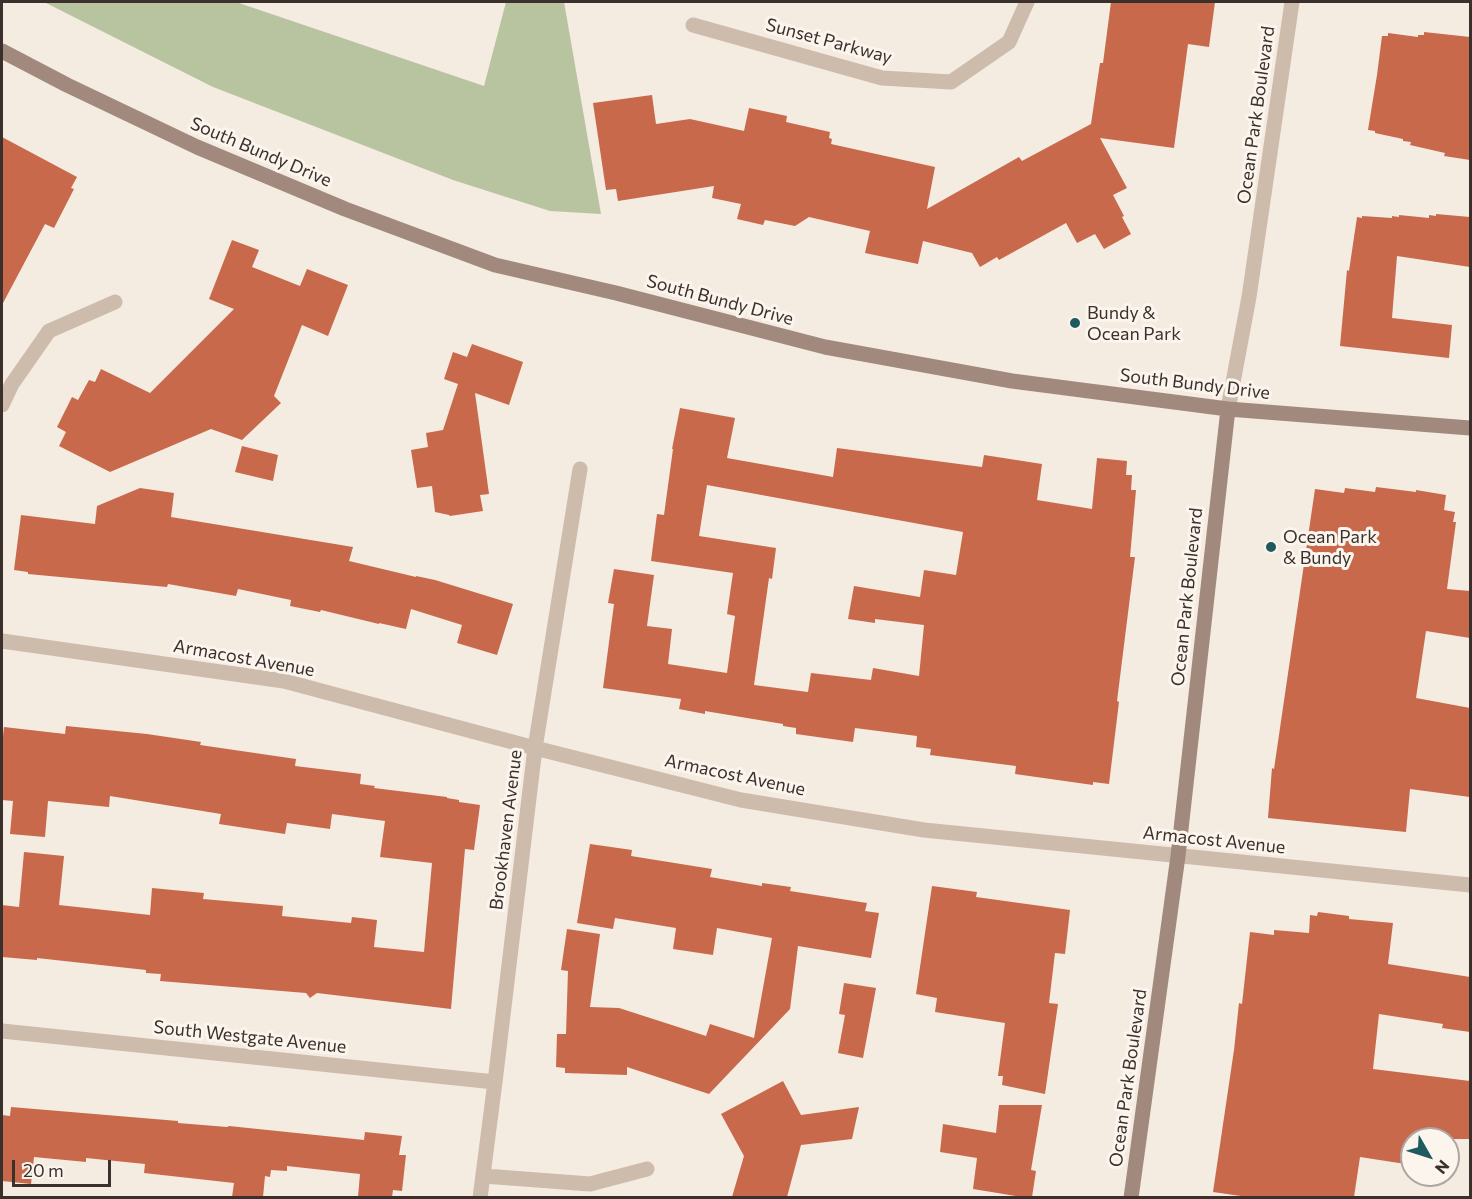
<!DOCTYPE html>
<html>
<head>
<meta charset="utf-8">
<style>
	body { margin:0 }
	#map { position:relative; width:1472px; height:1199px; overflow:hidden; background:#f4ebe1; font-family:Commissioner,sans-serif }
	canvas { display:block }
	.frame { position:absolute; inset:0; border:3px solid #3b302b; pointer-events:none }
	.north { position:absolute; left:1400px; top:1127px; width:60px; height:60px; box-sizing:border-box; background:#fbf5ee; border:2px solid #aea6a0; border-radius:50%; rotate:129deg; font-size:16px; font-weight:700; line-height:24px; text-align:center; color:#3b302b }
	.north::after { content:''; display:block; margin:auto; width:21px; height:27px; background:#1f5a5e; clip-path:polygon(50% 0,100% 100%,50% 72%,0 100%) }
	.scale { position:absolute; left:12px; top:1160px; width:99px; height:27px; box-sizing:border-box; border:3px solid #3b302b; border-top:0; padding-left:8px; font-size:18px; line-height:21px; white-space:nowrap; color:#3b302b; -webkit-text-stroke:4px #fbf5ee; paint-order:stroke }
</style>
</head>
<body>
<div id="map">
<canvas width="1472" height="1199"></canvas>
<div class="frame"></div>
<div class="north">N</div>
<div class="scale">20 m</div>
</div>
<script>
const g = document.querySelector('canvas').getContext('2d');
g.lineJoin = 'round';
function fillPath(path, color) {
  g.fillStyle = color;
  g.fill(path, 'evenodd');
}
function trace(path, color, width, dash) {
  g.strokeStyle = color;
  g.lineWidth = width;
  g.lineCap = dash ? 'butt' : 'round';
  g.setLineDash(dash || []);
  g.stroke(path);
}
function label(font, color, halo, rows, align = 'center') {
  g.font = font + ' Commissioner,sans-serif';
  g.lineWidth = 6;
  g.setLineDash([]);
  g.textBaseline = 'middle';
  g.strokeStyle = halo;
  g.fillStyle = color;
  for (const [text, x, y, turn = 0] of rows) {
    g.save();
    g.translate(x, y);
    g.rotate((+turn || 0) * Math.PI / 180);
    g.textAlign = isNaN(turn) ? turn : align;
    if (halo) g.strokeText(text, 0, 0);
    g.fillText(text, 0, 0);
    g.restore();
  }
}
fillPath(new Path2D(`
	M44,2h192l248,84 22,-84h58l37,212 -51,-3 -97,-31 -240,-93z`), '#b8c4a0');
fillPath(new Path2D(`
	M1111,2h104l-6,45 -21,-3 -14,104 -74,-10 27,50 -14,7 11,21 -2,1 9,17 -27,15 -9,-15 -18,9 -11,-20 -67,37 -2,-3 -17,10 -8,-14 -49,-12 -5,23 -53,-11 5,-22 -61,-14 -14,9 -30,-6 -2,5 -26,-6 4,-15 -29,-6 2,-12 -96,15 -2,-12 -10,1 -13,-87 59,-8 4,29 34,-5 54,12 5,-23 38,8 -1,6 44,10 -1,6 3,1 -1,5 104,23 -8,42 92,-52 3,4 69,-37 9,-61h3z
	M1424,32l46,5v123l-26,-4 1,-3 -35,-8 1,-3 -8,-1v-2l-28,-6v-2l-7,-1 9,-55 5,-39h6v-3l30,4v-2h6z
	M2,137l75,40 -6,11 3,1 -20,39 -9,-4 -43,81z
	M1436,214l34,3v50l-73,-11 -5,62 60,7 -3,33 -109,-12 7,-76 2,1 8,-54 5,1v-2l30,2v-2l7,1v-2l30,3v-3l7,1z
	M232,240l27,10 -7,17 48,19 7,-17 41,16 -20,51 -26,-11 -28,71 7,7 -39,37 -31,-11 -101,43 -51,-26 7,-14 -9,-5 15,-30 6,3 11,-20 6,2 6,-13 49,24 84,-84 -25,-10z
	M472,344l51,18 -14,43 -34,-12 14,101 -9,1 3,16 -33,5 -1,-1 -14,-3 -3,-26 -15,2 -6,-38 17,-3 -2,-14 17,-3 15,-46 -14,-5 9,-27 14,5z
	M680,408l55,10 -8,40 106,19 4,-29 145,19 2,-12 58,9 -5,36 55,9 5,-51 30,3 -1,14h6l-1,15h5l-6,67h5l-18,144 2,1 -10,82 -16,-2v3l-78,-11 1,-8 -86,-11 1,-6 -15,-2 1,-11 -62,-8 -2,14 -57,-8v-6l-13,-2v-2l-78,-13v3l-26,-5 2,-10 -78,-11 11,-84 -6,-1 6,-34 40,6 -7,51 25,3 -4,35 59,9 8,-57 -8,-2 6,-41 -82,-12 6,-47 7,1 9,-66h-1zM707,485l256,47 -7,43 -32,-5 -4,27 -66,-11 -6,33 27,4v-4l49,6 -5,51 -46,-8 -2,12 -60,-7 -3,19 -54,-7 15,-107 3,1 4,-31 -77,-12z
	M242,446l36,9 -5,26 -38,-9z
	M1376,487l40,5v-2l30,5 -2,15 11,2 -2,10h3l-9,67 23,2v47l-44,-7 -10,67 54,10v89l-60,-8 -4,43 -138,-14 4,-50 2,1 41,-280 29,4 1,-5 30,4z
	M140,488l34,5 -3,24 182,30 -4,14 67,16v-1l19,4 78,24 -16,51 -40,-12 5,-18 -51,-16 -5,20 -27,-6v1l-58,-14 -1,2 -30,-6 1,-6 -53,-11 -2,7 -68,-12 -1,3 -139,-13v-2l-14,-2 7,-55 74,9 2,-18z
	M66,726l81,8 54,8 -1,3 96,14 -1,7 66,8 -1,10 15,2 -1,2 73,9v1l12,2v2l21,3 -6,45 -9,-1 -14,160 -134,-16 -7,5 -4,-5 -146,-12 1,-7 -15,-1v-3l-109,-12v2l-35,-3v-52l17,2 5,-55 40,4 -5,49 91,10 2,-27 52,5 -1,6 80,7 -1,10 69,7 1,-6 25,3 -3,27 50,5 8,-89 -52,-6 5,-36 -53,-7 -2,15 -43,-6 -2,11 -66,-10 2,-10 -111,-18 -1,11 -61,-6 -3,36 -35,-3 3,-33 -11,-1v-55l2,-18 61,7z
	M590,844l42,6 -1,6 81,13 -2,8 52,9v-3l29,4 -1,4 77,12 -2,8 14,2 -8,45 -73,-12 -8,63 -81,85 -82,-27v8l-62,-2v-5l-9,-1 1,-33h9l2,-63 -7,-1 6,-41 33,5 -10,73 29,1 87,28 4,-12 44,14 18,-100 -55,-10 -4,27 -40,-6 3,-21 -61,-10 -2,11 -36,-6z
	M932,886l45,6 -1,5 94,13 -5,44 -10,-1 -6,50 9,1 -13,90 -43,-9 1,-9h-5l7,-53 -70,-11 2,-14 -21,-4z
	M1318,912l31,4v3l44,4 -5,41 82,13v55l-28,-4 1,-4 -64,-10 -6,55 97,12v58h-58v26l-52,-8 -6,40h-106l-35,-5 21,-142 5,-47 3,1 8,-72 24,3v-5l35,3 1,-18 7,1z
	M844,983l32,5 -13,70 -25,-5 7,-38 -6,-1z
	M783,1081l18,34 58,-8 -7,32 -51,6 -14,52h-55l12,-41 -23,-42z
	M999,1105h43l-11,65 5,1 -4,26h-10l-49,-8 4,-31 -37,-6 3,-28 53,9z
	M11,1107l167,14v2l49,4 2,-1 135,14 1,-8 37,4 -3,19h7l-4,36 -9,-1 -1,7h-34l2,-23 -73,-8v5l-16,-1 -1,7 -5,-1 -2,21h-31l2,-14 -90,-10 1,-9 -59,-6v4l-52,-5 -3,27 -29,-3v-66l8,1z`), '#c8694b');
trace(new Path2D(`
	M693,25l189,53 69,4 58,-40 18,-40
	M2,405l10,-21 37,-53 66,-29
	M2,641l282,40 251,67 206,52 183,30 546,55
	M2,1031l493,51
	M484,1176l106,8 57,-15
	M480,1198l15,-116 40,-334 45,-279`), '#cdbbac', 15);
trace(new Path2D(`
	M1228,409l21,-112 43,-295`), '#cdbbac', 15);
trace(new Path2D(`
	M2,51l65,34 130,62 148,62 150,56 121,28 209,54 187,34 216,28 242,19
	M1131,1198l47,-342 50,-447`), '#a18a7d', 15);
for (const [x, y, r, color] of [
	[1075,323,6,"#1f5a5e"],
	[1271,547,6,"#1f5a5e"]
]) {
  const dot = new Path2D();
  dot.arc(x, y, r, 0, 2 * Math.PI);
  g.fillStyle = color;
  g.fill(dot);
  trace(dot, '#fbf5ee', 2);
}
label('18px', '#3b302b', '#fbf5ee', [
	["Sunset Parkway",829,41,15],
	["Ocean Park Boulevard",1256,115,-82],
	["South Bundy Drive",261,152,23],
	["South Bundy Drive",720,300,15],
	["South Bundy Drive",1195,384,7],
	["Ocean Park Boulevard",1187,597,-84],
	["Armacost Avenue",244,658,10],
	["Armacost Avenue",735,775,12],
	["Brookhaven Avenue",506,830,-83],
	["Armacost Avenue",1214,840,6],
	["South Westgate Avenue",250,1037,6],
	["Ocean Park Boulevard",1128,1078,-82]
]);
label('18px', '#3b302b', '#fbf5ee', [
	["Bundy &",1087,313],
	["Ocean Park",1087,334],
	["Ocean Park",1283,537],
	["& Bundy",1283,558]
], 'left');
</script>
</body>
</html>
